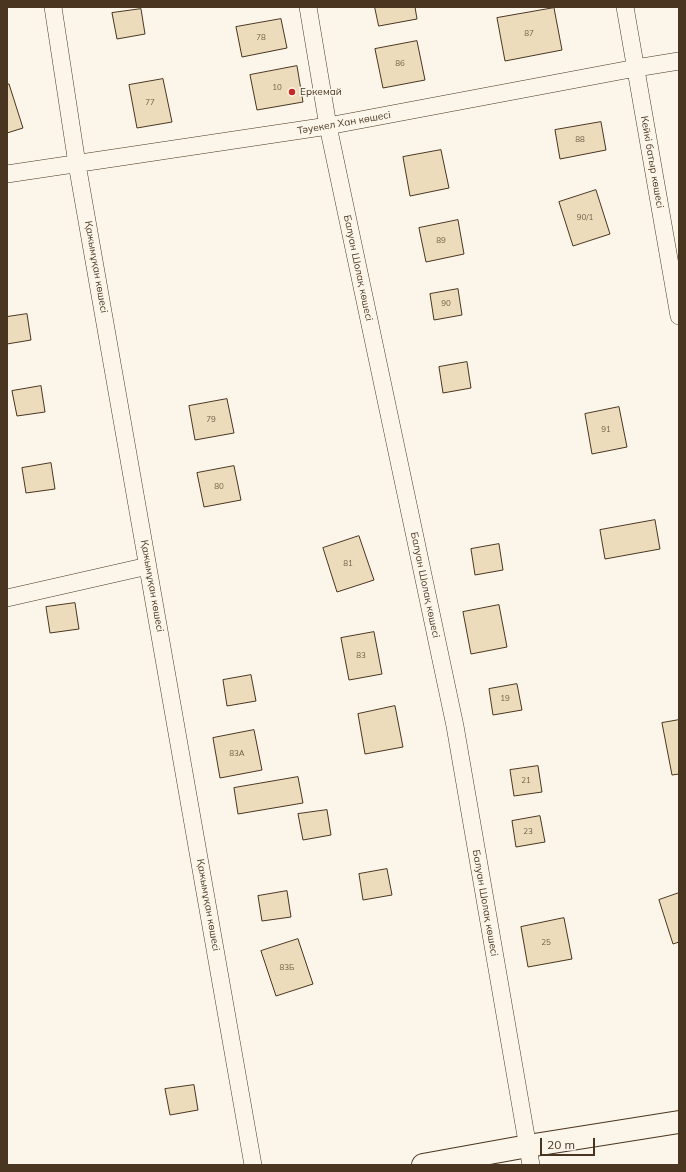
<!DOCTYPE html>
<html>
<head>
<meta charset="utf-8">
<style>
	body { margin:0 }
	#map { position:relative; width:686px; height:1172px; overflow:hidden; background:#fbf6e9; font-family:Mulish,sans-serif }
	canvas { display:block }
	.frame { position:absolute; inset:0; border:8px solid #4a3520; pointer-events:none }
	.scale { position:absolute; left:540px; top:1138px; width:55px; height:18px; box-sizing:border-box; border:2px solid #4a3520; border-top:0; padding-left:5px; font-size:12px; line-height:14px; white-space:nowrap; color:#4a3520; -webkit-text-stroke:3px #fbf6e9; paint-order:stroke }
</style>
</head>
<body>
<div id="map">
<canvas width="686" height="1172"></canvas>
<div class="frame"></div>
<div class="scale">20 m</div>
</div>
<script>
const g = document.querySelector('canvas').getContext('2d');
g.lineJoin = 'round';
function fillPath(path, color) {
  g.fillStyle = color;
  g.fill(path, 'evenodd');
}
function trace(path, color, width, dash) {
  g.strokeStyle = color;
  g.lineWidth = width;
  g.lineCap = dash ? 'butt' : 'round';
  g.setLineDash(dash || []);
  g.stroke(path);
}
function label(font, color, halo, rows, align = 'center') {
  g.font = font + ' Mulish,sans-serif';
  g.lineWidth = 3;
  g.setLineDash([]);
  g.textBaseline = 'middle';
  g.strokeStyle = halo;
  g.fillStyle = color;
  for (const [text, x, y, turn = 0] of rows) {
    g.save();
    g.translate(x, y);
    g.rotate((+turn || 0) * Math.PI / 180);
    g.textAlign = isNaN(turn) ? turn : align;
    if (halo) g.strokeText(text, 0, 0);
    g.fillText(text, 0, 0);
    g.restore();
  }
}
const building = new Path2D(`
	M375,7h40l2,12 -38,7z
	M554,8l8,42 -57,11 -8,-43z
	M141,9l4,25 -28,5 -5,-26z
	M281,19l6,29 -45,9 -6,-30z
	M417,41l8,39 -42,8 -8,-39z
	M297,66l6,36 -46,8 -7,-35z
	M163,79l9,43 -35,6 -8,-43z
	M7,84h2l14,44 -16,5z
	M601,122l5,28 -46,9 -5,-29z
	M441,150l8,38 -39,8 -7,-39z
	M596,190l14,44 -37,12 -14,-44z
	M458,220l6,34 -38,8 -7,-34z
	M458,289l4,26 -28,5 -4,-26z
	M27,314l4,26 -24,4v-27z
	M467,362l4,26 -28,5 -4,-26z
	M41,386l4,26 -28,4 -5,-25z
	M227,399l7,34 -39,7 -6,-34z
	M619,407l8,40 -35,7 -7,-40z
	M51,463l4,26 -29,4 -4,-25z
	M234,466l7,34 -37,7 -7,-34z
	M655,520l5,29 -55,10 -5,-29z
	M359,536l15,44 -37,12 -14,-44z
	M499,544l4,26 -28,5 -4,-26z
	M75,603l4,26 -29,4 -4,-26z
	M499,605l8,42 -36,7 -8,-42z
	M374,632l8,42 -33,6 -8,-42z
	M251,675l5,26 -29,5 -4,-26z
	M517,684l5,26 -29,5 -4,-26z
	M395,706l8,41 -38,7 -7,-40z
	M679,720v54l-7,1 -10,-52z
	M254,730l8,40 -42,8 -7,-40z
	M538,766l4,26 -28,4 -4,-26z
	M298,777l5,26 -65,11 -4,-26z
	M327,810l4,25 -28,5 -5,-26z
	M540,816l5,26 -29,5 -4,-26z
	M387,869l5,26 -29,5 -4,-26z
	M287,891l4,26 -29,4 -4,-25z
	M679,893v49l-6,2 -14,-44z
	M564,918l8,41 -44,8 -7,-40z
	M298,939l15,45 -37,12 -15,-45z
	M194,1085l4,25 -28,5 -5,-26z`);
fillPath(building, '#ecdcbc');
trace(building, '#4a3520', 1);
const minor = new Path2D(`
	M53,7l24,157 176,1001
	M308,7l20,119 127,600 76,439
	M625,7l54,309
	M7,174l321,-48 308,-58 43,-7
	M7,598l141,-32`);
const secondary = new Path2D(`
	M423,1165l105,-19 151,-24`);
trace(minor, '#4a3520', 18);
trace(secondary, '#4a3520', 24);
trace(minor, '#fbf6e9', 17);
trace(secondary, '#fbf6e9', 22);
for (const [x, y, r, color] of [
	[292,92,4,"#c62828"]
]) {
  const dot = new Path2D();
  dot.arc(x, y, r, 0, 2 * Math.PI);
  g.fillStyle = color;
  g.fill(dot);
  trace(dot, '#fbf6e9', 1.5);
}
label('8px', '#725f47', null, [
	["87",529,34],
	["78",261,38],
	["86",400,64],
	["10",277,88],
	["77",150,103],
	["88",580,140],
	["90/1",585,218],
	["89",441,241],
	["90",446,304],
	["79",211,420],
	["91",606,430],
	["80",219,487],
	["81",348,564],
	["83",361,656],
	["19",505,699],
	["83А",237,754],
	["21",526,781],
	["23",528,832],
	["25",546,943],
	["83Б",287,968]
]);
label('10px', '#4a3520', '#fbf6e9', [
	["Еркемай",300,92]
], 'left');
label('10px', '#4a3520', '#fbf6e9', [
	["Тәуекел Хан көшесі",344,123,-10],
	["Кейкі батыр көшесі",652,162,80],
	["Қажымұқан көшесі",96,267,80],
	["Балуан Шолақ көшесі",358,268,78],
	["Балуан Шолақ көшесі",425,585,78],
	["Қажымұқан көшесі",152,586,80],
	["Балуан Шолақ көшесі",485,903,80],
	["Қажымұқан көшесі",208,905,80]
]);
</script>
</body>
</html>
